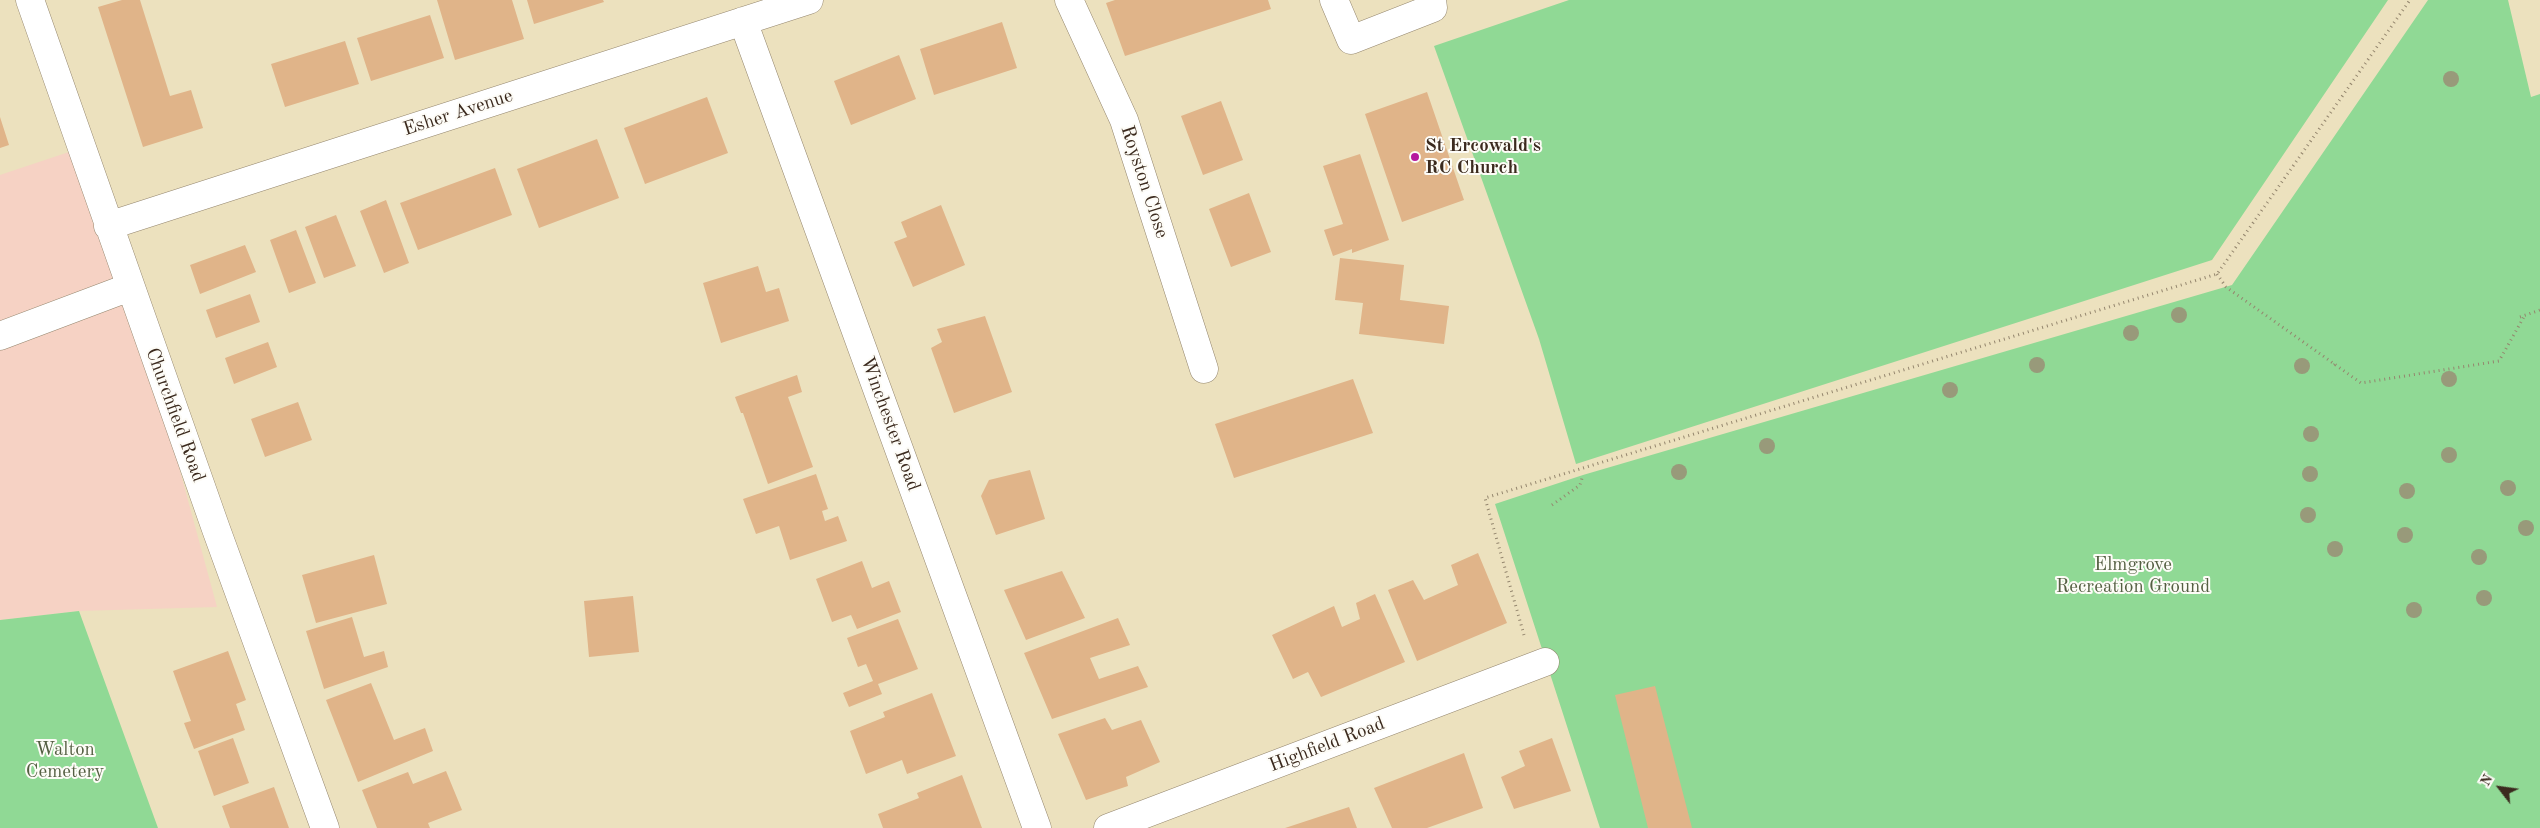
<!DOCTYPE html>
<html>
<head>
<meta charset="utf-8">
<style>
	body { margin:0 }
	#map { position:relative; width:2540px; height:828px; overflow:hidden; background:#ece1be; font-family:"Old Standard TT",serif }
	canvas { display:block }
	.north { position:absolute; left:2475px; top:763px; width:50px; height:50px; -webkit-text-stroke:4px #fdfcf7; paint-order:stroke; rotate:300deg; font-size:14px; font-weight:700; line-height:20px; text-align:center; color:#3b2a1e }
	.north::after { content:''; display:block; margin:auto; width:18px; height:22px; background:#3b2a1e; clip-path:polygon(50% 0,100% 100%,50% 72%,0 100%) }
</style>
</head>
<body>
<div id="map">
<canvas width="2540" height="828"></canvas>
<div class="north">N</div>
</div>
<script>
const g = document.querySelector('canvas').getContext('2d');
g.lineJoin = 'round';
function fillPath(path, color) {
  g.fillStyle = color;
  g.fill(path, 'evenodd');
}
function trace(path, color, width, dash) {
  g.strokeStyle = color;
  g.lineWidth = width;
  g.lineCap = dash ? 'butt' : 'round';
  g.setLineDash(dash || []);
  g.stroke(path);
}
function label(font, color, halo, rows, align = 'center') {
  g.font = font + ' "Old Standard TT",serif';
  g.lineWidth = 4;
  g.setLineDash([]);
  g.textBaseline = 'middle';
  g.strokeStyle = halo;
  g.fillStyle = color;
  for (const [text, x, y, turn = 0] of rows) {
    g.save();
    g.translate(x, y);
    g.rotate((+turn || 0) * Math.PI / 180);
    g.textAlign = isNaN(turn) ? turn : align;
    if (halo) g.strokeText(text, 0, 0);
    g.fillText(text, 0, 0);
    g.restore();
  }
}
fillPath(new Path2D(`
	M81,148l49,139 87,320 -138,4 -79,9v-445z`), '#f6d2c4');
fillPath(new Path2D(`
	M1569,0h819l-176,260 -636,204 -37,-125 -105,-293z
	M2428,0h80l23,97 9,-3v734h-940l-105,-324 88,-29 649,-190z
	M79,611l79,217h-158v-208z`), '#90d995');
fillPath(new Path2D(`
	M122,0h18l30,96 21,-6 12,38 -60,19 -45,-140z
	M437,0h75l12,39 -69,21z
	M527,0h76l1,2 -70,22z
	M1115,0h153l3,9 -146,47 -19,-53z
	M430,15l14,43 -73,23 -14,-43z
	M1002,22l15,46 -83,27 -14,-46z
	M345,41l14,43 -74,23 -14,-43z
	M899,55l17,44 -65,26 -17,-44z
	M1427,92l37,108 -62,22 -37,-108z
	M707,97l21,56 -83,31 -21,-56z
	M1221,101l22,59 -40,15 -22,-59z
	M0,117l9,28 -9,3z
	M597,139l22,59 -80,30 -22,-59z
	M1360,154l29,86 -37,13v-4l-19,7 -9,-26 19,-6 -20,-58z
	M495,168l17,47 -94,35 -18,-47z
	M1249,193l22,59 -40,15 -22,-58z
	M386,200l23,63 -25,10 -24,-62z
	M941,205l24,60 -52,22 -19,-45 13,-5 -6,-15z
	M336,215l20,51 -32,12 -19,-51z
	M296,230l20,53 -27,10 -19,-53z
	M245,245l11,27 -56,22 -10,-29z
	M1340,258l64,7 -4,35 49,6 -5,38 -85,-10 4,-31 -28,-3z
	M758,266l8,26 13,-4 10,33 -68,22 -18,-60z
	M250,294l10,28 -44,16 -10,-28z
	M985,316l27,76 -58,21 -23,-65 11,-6 -5,-13z
	M268,342l9,25 -43,17 -9,-26z
	M797,375l5,17 -14,5 25,70 -45,17 -25,-71h-2l-6,-16z
	M1353,379l20,54 -139,45 -19,-54z
	M298,402l14,38 -47,17 -14,-38z
	M1030,470l15,49 -49,16 -15,-39 8,-16z
	M816,474l12,35 -6,2 3,10 13,-5 9,25 -57,19 -11,-34 -23,8 -13,-35z
	M1478,553l29,70 -90,38 -29,-71 25,-10 11,20 34,-15 -7,-20z
	M374,555l13,49 -71,19 -14,-48z
	M862,561l10,27 17,-7 12,31 -44,17 -6,-14 -19,7 -16,-43z
	M1062,571l23,47 -59,22 -22,-50z
	M1375,594l30,68 -84,35 -13,-25 -15,7 -21,-44 62,-29 8,21 18,-8 -4,-16z
	M633,596l6,56 -50,5 -5,-56z
	M352,617l12,40 20,-6 4,16 -64,22 -18,-58z
	M1118,618l12,27 -40,13 9,21 39,-13 10,21 -96,32 -28,-66z
	M898,619l20,50 -40,15 4,10 -33,13 -6,-14 30,-12 -7,-17 -8,3 -11,-29z
	M228,651l18,49 -10,4 9,26 -51,19 -10,-26 7,-2 -18,-50z
	M371,683l23,57 31,-12 8,23 -75,31 -32,-82z
	M1655,686l37,142h-44l-33,-133z
	M932,693l24,63 -49,18 -5,-14 -36,14 -16,-43 35,-14 -2,-5z
	M1105,718l7,12 29,-10 19,42 -34,15 2,9 -42,14 -28,-66z
	M233,738l16,45 -35,13 -16,-45z
	M1552,738l19,53 -57,18 -13,-32 24,-11 -6,-15z
	M1464,753l19,55 -56,20h-35l-18,-40z
	M446,771l16,39 -34,13 2,5h-53l-15,-38 46,-18 5,12z
	M962,775l20,53h-99l-5,-14 41,-16 -2,-5z
	M274,787l15,41h-59l-8,-22z
	M1349,807l8,21h-72z`), '#e0b489');
const minor = new Path2D(`
	M30,0l186,529 109,299
	M1069,0l55,120 80,249
	M1334,0l17,40 82,-32 -1,-8
	M743,21l294,807
	M108,226l701,-226
	M0,336l130,-49
	M1108,828l437,-166`);
trace(minor, '#94866e', 29);
trace(new Path2D(`
	M2217,274l9,13 135,96 138,-22 26,-46
	M2520,317l20,-7
	M2334,365l4,-3
	M1552,505l28,-20 3,-10
	M1524,635l-39,-137 732,-224 193,-274`), '#94866e', 3, [1, 4]);
trace(minor, '#fff', 28);
g.fillStyle = '#989a7a';
for (const [x, y] of [
	[2451,79],
	[2179,315],
	[2131,333],
	[2037,365],
	[2302,366],
	[2449,379],
	[1950,390],
	[2311,434],
	[1767,446],
	[2449,455],
	[1679,472],
	[2310,474],
	[2508,488],
	[2407,491],
	[2308,515],
	[2526,528],
	[2405,535],
	[2335,549],
	[2479,557],
	[2484,598],
	[2414,610]
]) {
  g.beginPath();
  g.arc(x, y, 8, 0, 2 * Math.PI);
  g.fill();
}
for (const [x, y, r, color] of [
	[1415,157,5,"#b5179e"]
]) {
  const dot = new Path2D();
  dot.arc(x, y, r, 0, 2 * Math.PI);
  g.fillStyle = color;
  g.fill(dot);
  trace(dot, '#fdfcf7', 2);
}
label('19px', '#3b2a1e', '#fdfcf7', [
	["Esher Avenue",458,113,-18],
	["Royston Close",1144,182,72],
	["Churchfield Road",175,415,70],
	["Winchester Road",890,424,70],
	["Highfield Road",1327,745,-21]
]);
label('bold 19px', '#3b2a1e', '#fdfcf7', [
	["St Ercowald's",1425,146],
	["RC Church",1425,168]
], 'left');
label('19px', '#545f42', '#fdfcf7', [
	["Elmgrove",2133,565],
	["Recreation Ground",2133,587],
	["Walton",65,750],
	["Cemetery",65,772]
]);
</script>
</body>
</html>
